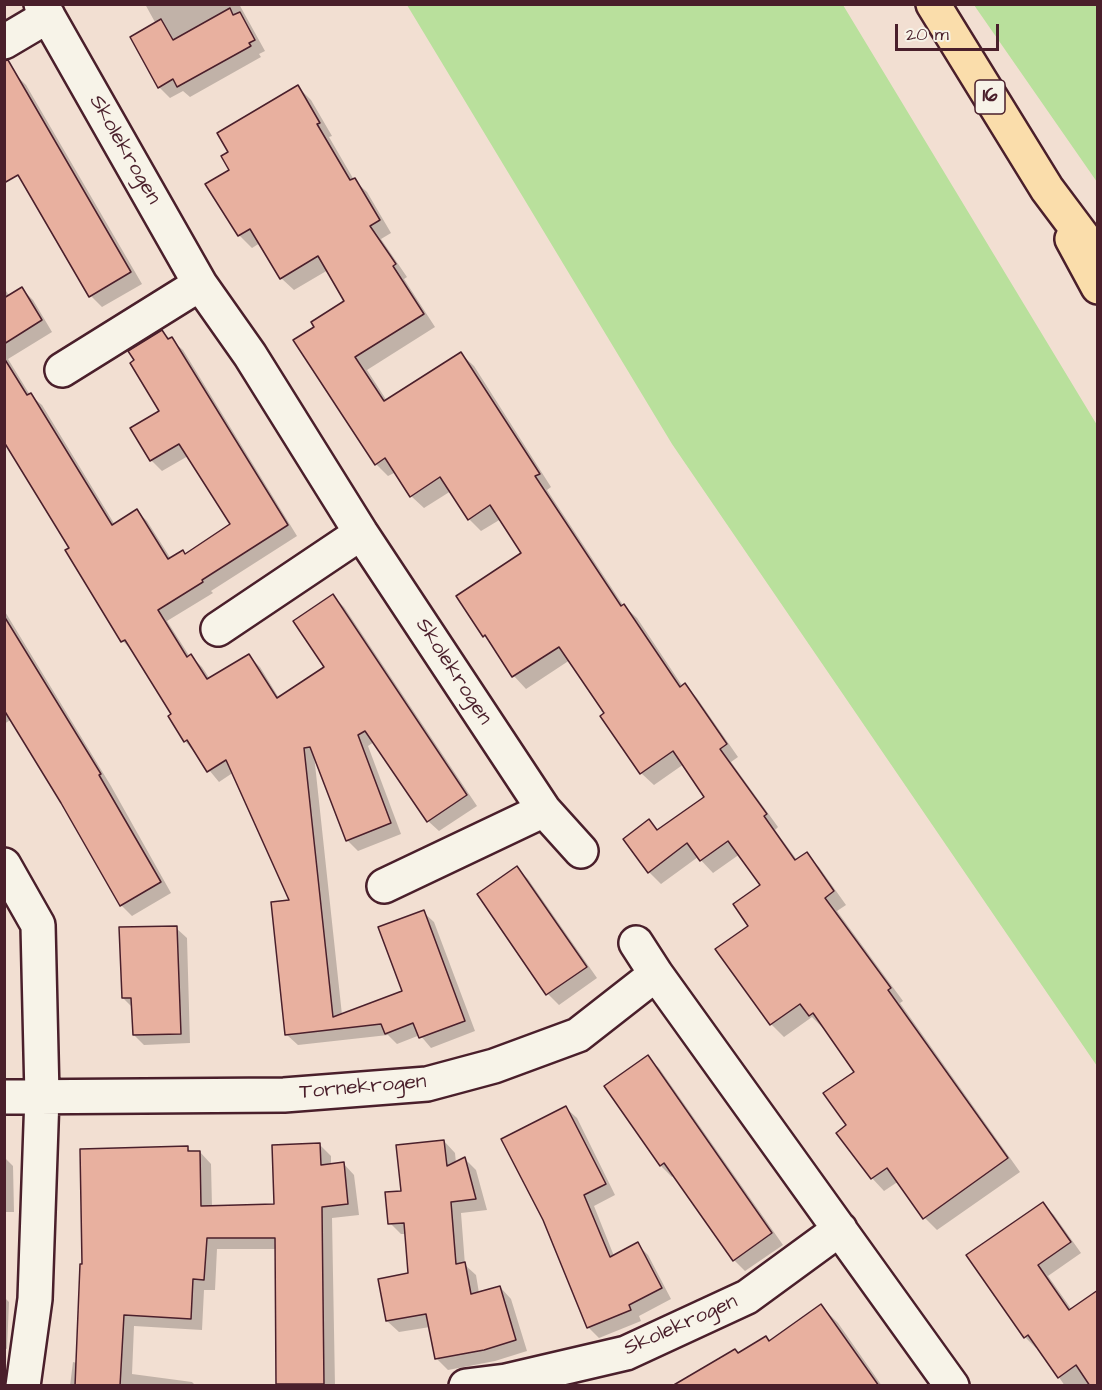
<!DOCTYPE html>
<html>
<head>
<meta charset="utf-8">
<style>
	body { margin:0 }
	#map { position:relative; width:1102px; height:1390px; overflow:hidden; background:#f2dfd2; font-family:"Architects Daughter",sans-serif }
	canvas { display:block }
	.frame { position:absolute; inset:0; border:6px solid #4a1f2b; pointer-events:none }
	.scale { position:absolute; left:895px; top:24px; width:104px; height:27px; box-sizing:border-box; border:3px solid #4a1f2b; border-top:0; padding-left:8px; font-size:18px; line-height:21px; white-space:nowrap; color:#4a1f2b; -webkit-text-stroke:4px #f7f3e8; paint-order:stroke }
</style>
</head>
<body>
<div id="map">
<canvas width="1102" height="1390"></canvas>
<div class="frame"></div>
<div class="scale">20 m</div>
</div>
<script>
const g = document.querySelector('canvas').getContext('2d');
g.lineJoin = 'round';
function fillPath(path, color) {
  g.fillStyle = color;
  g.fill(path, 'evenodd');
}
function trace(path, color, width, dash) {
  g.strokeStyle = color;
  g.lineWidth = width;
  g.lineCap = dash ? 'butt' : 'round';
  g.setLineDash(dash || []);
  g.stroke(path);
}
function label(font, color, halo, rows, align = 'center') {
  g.font = font + ' "Architects Daughter",sans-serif';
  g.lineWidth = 4.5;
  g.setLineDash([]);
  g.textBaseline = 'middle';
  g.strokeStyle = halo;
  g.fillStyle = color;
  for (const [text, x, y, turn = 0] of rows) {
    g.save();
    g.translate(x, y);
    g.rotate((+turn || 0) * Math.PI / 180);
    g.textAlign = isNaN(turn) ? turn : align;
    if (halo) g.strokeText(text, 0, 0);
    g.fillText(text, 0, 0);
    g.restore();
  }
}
fillPath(new Path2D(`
	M407,5h436l254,420v641l-425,-622z
	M974,5h123v177z`), '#b9e09c');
fillPath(new Path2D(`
	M145,4h94l26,47 -6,3 2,3 -71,40 -7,-6 -13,7 -11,-11 -3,-63z
	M15,74l11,11 116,199 -40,23 -11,-11z
	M298,87l13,13 21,36 -3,1 25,43 13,12 24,41 -10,6 26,38 -3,2 31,48 -68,43 20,31 74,-47 13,12 77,121 -4,3 76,115 14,13 46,69 2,-2 12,13 41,59 -7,5 47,65 -3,3 22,30 9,-6 13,13 27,38 -9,6 66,90 -3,2 120,169 -83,58 -12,-12 -26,-37 -15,10 -25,-27 -21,-31 10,-7 8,-54 -32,-45 -1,1 -11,-11 -28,20 -13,-13 -54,-75 33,-23 12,-41 -22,-31 -27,19 -15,-16 -37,27 -12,-12v-51l10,10 47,-34 -22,-33 -30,21 -13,-12 -35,-60 -36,-53 -44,29 -12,-13 -56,-79 65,-43 -22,-35 -20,12 -12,-12 -18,-28 -27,17 -13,-12 -15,-24 -8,4 -12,-12 -60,-137 30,-25 -18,-32 -34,20 -13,-12 -21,-35 -8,5 -13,-13 -8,-64v-19z
	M4,288l6,9 12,-8 11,11 19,32 -44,27 22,36 12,10 73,120 22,-14 10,10 24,38 15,-4 46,-30 -44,-69 -26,15 -11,-11 -19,-32 29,-17 1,-79 21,18 114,186 -86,55 2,2 -46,28 23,36 1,-1 11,11 8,12 39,-23 11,11 19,31 47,-30 7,-72 11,11 133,199 -38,25 -11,-10 -54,-79 -6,4 33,88 -43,17 -11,-11 -33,-85 28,260 62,-23 19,-80 11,10 41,109 -44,17 -11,-13 -23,9 -9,-9 -90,10 -11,-10 4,-134 -57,-129 -15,10 -34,-41 -15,-24 3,-3 -40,-62 -10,-11 -56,-90 4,-3 -67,-109z
	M4,610l107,176 60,107 -39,23 -11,-11 -109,-186 -8,5z
	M517,868l11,11 69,99 -38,27 -11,-11z
	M176,928l11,10 3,105 -46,2 -10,-10 -1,-27 -10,-10z
	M647,1057l12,11 124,177 -38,26 -11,-11 -60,-85 -2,2 -11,-11 -55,-80z
	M566,1108l11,10 38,77 -21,11 20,50 23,-12 11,11 23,44 -32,17 2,5 -42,17 -11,-11z
	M444,1141l11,12 1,10 9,-4 11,11 11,40 -26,3 4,52 11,10 3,18 21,-6 11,12 16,52 -32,10 -47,9 -12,-12 -6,-31 -31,5 -12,-11 22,-47 -2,-40h-6l-11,-11 12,-31z
	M320,1145l11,11v9l12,-2 11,12 5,40 -27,3 3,168h-55l-2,-2 -1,-135h-60l-2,41h-11l-2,40 -68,-4 -2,48 60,8 4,4h-126l3,-24 4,1 6,-126 104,-89 5,4h8l11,12 1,43 63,-1z
	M4,1157l9,9 1,46h-10z
	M1043,1204l11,11 27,38 -33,23 24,34 26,76h-33l-27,-39 -2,1 -11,-11z
	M4,1297l5,5 -2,47 -3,-1z
	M821,1306l17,17 44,63h-61z`), '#0003');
const building = new Path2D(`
	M230,8l3,7 7,-3 15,28 -6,3 2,3 -74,41 -4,-8 -15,9 -28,-51 31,-18 12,21z
	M8,60l123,212 -42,25 -71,-122 -14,8v-122z
	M298,85l22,38 -3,1 33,56 5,-2 25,42 -10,6 26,38 -3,2 31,48 -69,43 29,44 77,-49 79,122 -5,2 86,130 3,-2 56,83 5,-4 42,61 -7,5 47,65 -3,2 31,44 12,-8 27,39 -9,7 66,90 -3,2 120,168 -85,61 -36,-51 -16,11 -35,-46 10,-8 -23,-32 31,-21 -41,-59 -4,3 -9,-12 -30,21 -55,-76 33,-23 -15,-22 27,-19 -32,-44 -28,20 -13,-18 -39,30 -25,-34 26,-20 8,11 47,-33 -31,-46 -33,23 -40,-58 4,-3 -45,-66 -47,30 -27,-42 -2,2 -27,-41 65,-43 -31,-48 -22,15 -28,-43 -30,20 -25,-39 -10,7 -82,-125 21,-13 -3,-5 33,-21 -26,-45 -38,23 -30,-50 -12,7 -33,-52 24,-14 -8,-14 7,-4 -11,-19z
	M22,287l20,33 -38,24v-46z
	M162,330l6,9 4,-2 116,188 -86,55 1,2 -45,28 29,47 4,-3 16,25 42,-25 28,44 47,-31 -31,-46 40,-27 134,201 -40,27 -62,-91 -7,4 33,88 -45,18 -36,-94 -6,1 29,269 69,-26 -24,-64 46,-17 41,111 -46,17 -6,-15 -28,11 -4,-10 -96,11 -14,-133 18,-2 -63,-140 -19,12 -20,-32 -3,2 -16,-26 3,-2 -46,-74 -4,2 -56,-92 4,-2 -65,-106v-84l23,37 4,-2 81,132 25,-16 31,50 15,-9 2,4 45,-30 -51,-80 -29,17 -20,-33 29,-17 -29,-48 4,-3 -6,-9z
	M4,616l97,158 -2,1 62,107 -41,24 -59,-103 -57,-93z
	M517,866l70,101 -41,28 -69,-101z
	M177,926l4,108 -48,1 -2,-37h-9l-3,-71z
	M648,1055l124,178 -39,28 -69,-98 -4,3 -56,-80z
	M566,1106l40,78 -22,11 26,62 28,-15 24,46 -33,17 2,5 -44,18 -44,-108 -42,-81z
	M444,1140l3,26 18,-9 11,42 -25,3 5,62 9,-2 6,32 29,-8 16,54 -32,10 -49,9 -9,-45 -40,7 -8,-42 30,-6 -4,-50 -16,1 -3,-32 16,-1 -5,-46z
	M320,1143l1,22 23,-3 4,42 -26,3 2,177h-48l-1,-146h-68l-3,42 -11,-1 -2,40 -67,-4 -4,71h-45l5,-122h2l-2,-115 108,-3v5h12l1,55 73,-2 -2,-59z
	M1043,1202l28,40 -33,23 31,45 29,-20v96h-8l-14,-21 -18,13 -30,-43 -4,3 -58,-83z
	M821,1304l58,82h-207l63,-37 3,4 28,-17 3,5z`);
fillPath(building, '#e8b09f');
trace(building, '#4a1f2b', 1.5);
const minor = new Path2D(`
	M41,4l159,280 50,71 111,178 183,277 37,41
	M4,42l44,-26
	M62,370l138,-86
	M218,629l143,-96
	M4,865l34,60 4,171 -7,203 -12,87
	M384,886l160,-76
	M636,943l20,31 296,412
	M4,1097l280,-2 143,-11 67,-18 84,-31 78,-61
	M466,1386l40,-5 120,-28 121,-56 93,-68`);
const highway = new Path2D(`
	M933,4l114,185 51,68
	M1072,239l26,48`);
trace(minor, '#4a1f2b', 38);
trace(highway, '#4a1f2b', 38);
trace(minor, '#f7f3e8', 33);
trace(highway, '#faddab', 33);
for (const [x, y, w] of [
	[990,97,30]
]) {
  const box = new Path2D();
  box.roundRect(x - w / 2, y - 17, w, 34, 4.5);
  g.fillStyle = '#f7f3e8';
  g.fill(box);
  trace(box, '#4a1f2b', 1.5);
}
label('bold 20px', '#4a1f2b', null, [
	["16",990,97]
]);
label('21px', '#4a1f2b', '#f7f3e8', [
	["Skolekrogen",124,150,60],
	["Skolekrogen",453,672,57],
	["Tornekrogen",363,1088,-5],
	["Skolekrogen",681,1326,-24]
]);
</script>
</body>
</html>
